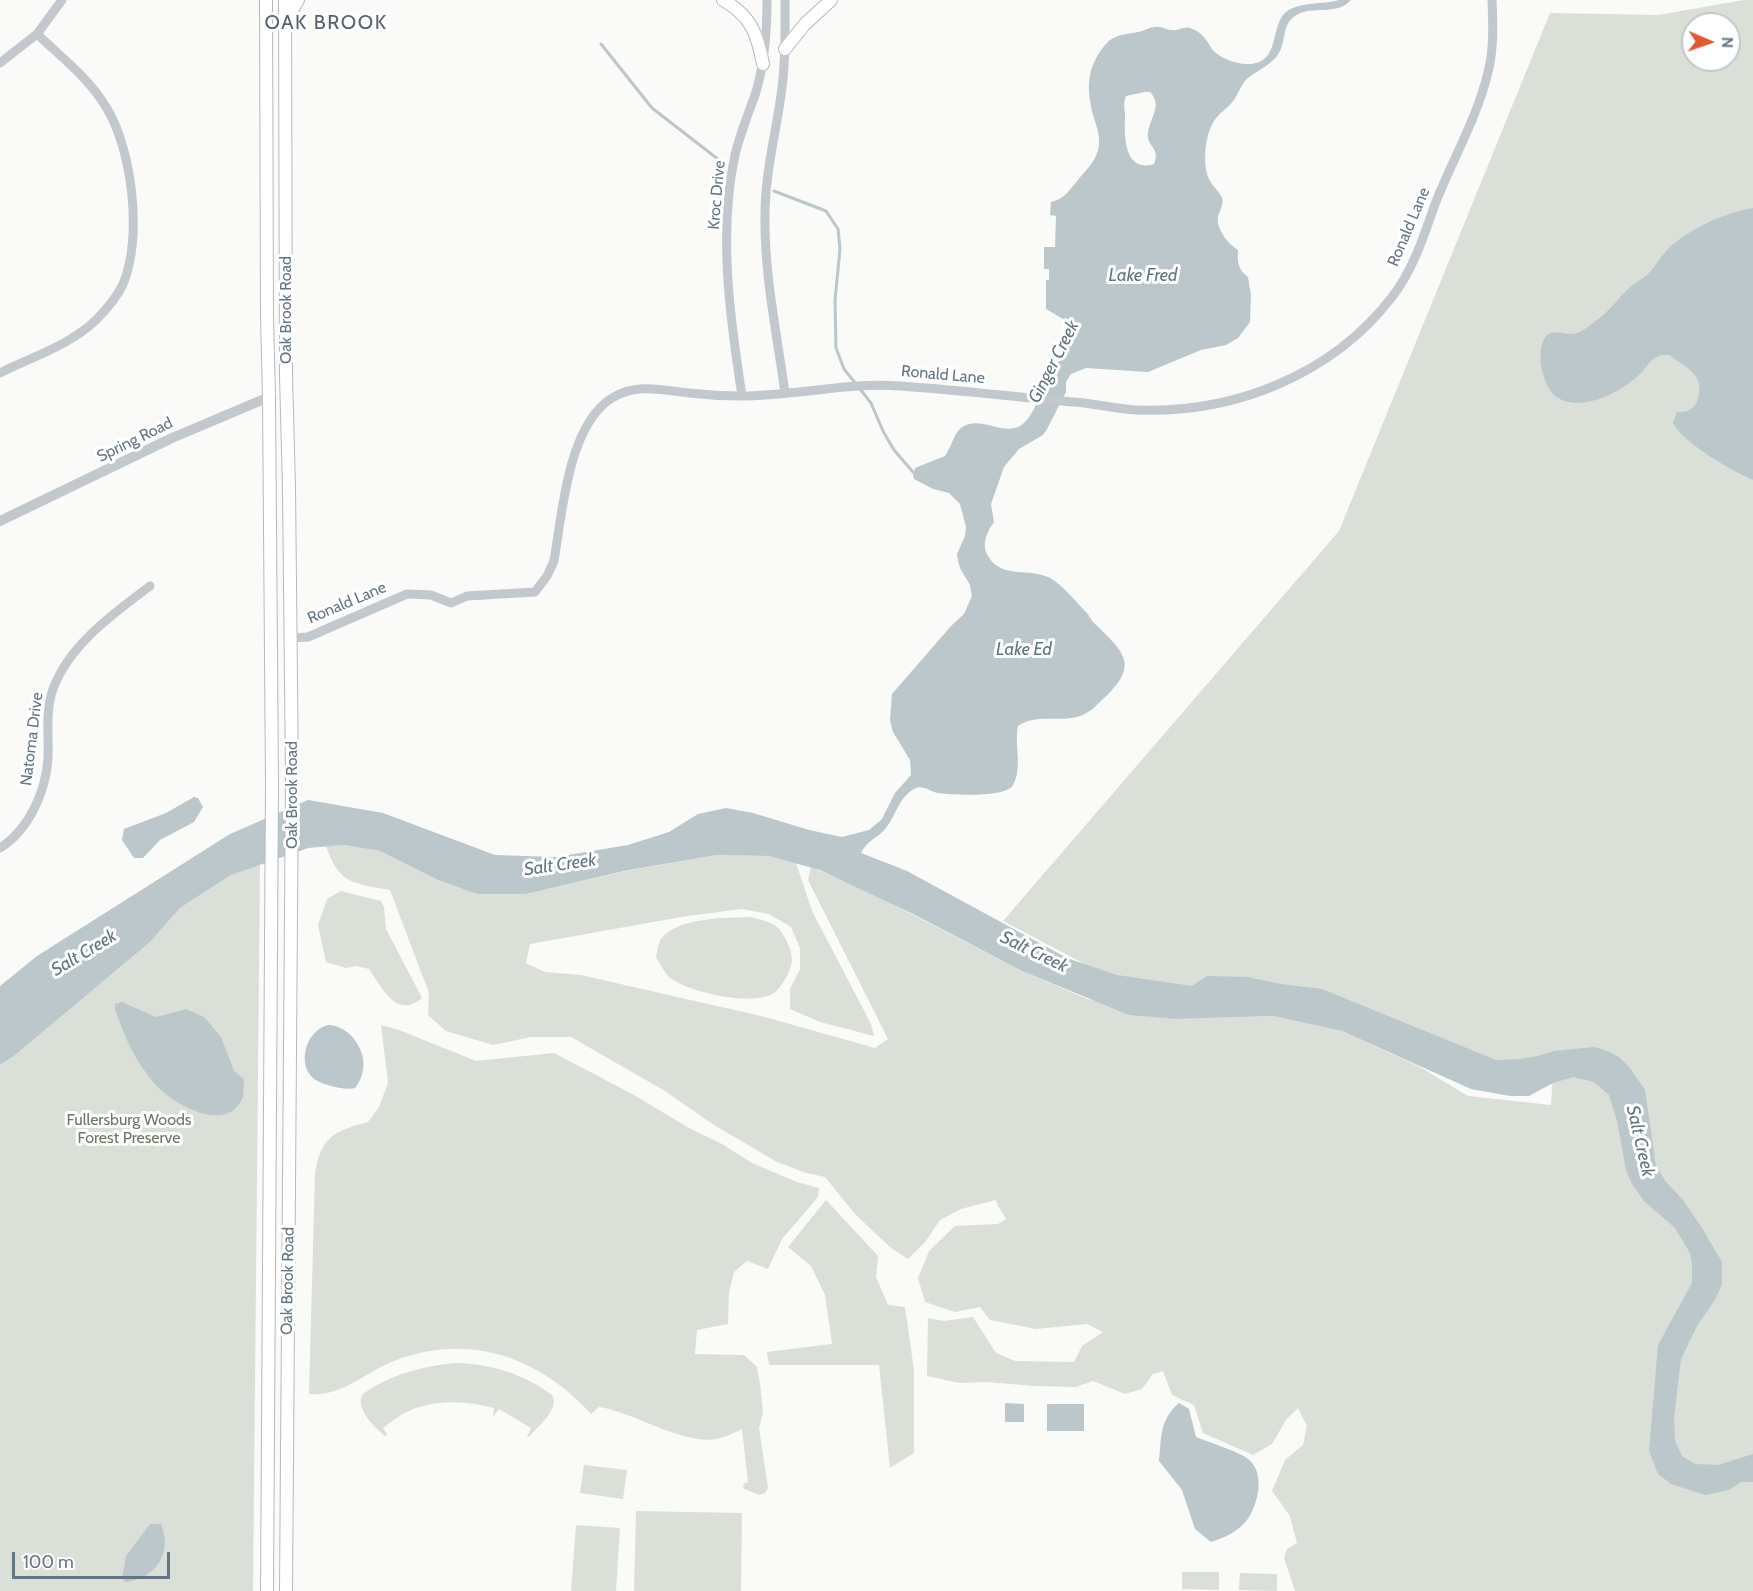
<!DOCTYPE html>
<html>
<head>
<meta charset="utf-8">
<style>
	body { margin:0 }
	#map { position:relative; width:1753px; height:1591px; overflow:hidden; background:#fafaf8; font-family:Cabin,sans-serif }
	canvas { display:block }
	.north { position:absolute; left:1681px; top:12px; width:60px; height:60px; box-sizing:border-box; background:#fff; border:2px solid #c1c8cd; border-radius:50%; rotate:92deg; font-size:16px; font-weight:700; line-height:24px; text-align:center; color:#657683 }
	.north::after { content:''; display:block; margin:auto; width:21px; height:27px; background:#e4572e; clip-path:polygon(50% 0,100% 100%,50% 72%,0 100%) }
	.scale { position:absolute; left:12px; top:1552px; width:158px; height:27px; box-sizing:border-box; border:3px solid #657683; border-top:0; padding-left:8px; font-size:18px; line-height:21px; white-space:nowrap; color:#657683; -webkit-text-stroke:4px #fff; paint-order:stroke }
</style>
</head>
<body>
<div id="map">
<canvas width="1753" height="1591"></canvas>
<div class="north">N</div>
<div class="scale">100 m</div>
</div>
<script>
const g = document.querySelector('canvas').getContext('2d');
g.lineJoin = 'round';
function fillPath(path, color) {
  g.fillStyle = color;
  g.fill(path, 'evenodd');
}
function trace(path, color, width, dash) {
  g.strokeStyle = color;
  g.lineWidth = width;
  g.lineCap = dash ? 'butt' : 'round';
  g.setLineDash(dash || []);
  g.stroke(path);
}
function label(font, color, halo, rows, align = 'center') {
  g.font = font + ' Cabin,sans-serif';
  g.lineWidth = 6;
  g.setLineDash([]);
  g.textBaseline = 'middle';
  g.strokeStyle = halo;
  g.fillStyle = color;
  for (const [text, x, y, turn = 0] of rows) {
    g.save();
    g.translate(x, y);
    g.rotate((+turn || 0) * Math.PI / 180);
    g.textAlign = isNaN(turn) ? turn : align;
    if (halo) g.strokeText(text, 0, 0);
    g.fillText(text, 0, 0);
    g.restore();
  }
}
fillPath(new Path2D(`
	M1744,0h9v1591h-458l-11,-33 3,-9 10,-6 -7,-27 -18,-25 13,-31 18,-15 4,-19 -9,-18 -12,12 -14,24 -19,11 -50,-22 -9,-28 -22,-10 -9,-24 -10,3 -11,15 -17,5 -32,-13 -18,6 -40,-1 -49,-4 -27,1 -32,-7 1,-58 16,3 29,-4 23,36 19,8 59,1 8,-16 21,-14 -16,-8 -51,5 -46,-9 -10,-13 -25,5 -30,-10 -7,-24 11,-27 26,-25 43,-2 8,-5 -8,-13 -2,-6 -35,9 -21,11 -15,22 -17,17 -17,-11 -36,-34 -30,-37 -19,-4 -29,-11 -63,-37 -49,-34 -94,-54h-40l-38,8 -47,-14 -18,-16 1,-22 -39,-103c-36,-7 -51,-5 -64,-44l18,-1 36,6 58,29 39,14h49l95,-22 96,-17 52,1 27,7 16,48 59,113 3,12 -54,-14 -30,-13v-20l10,-20v-21l-9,-21 -22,-13 -27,-5 -55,7 -157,28 -4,19 19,9 36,3 184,42 110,31 13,-9 -80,-159 3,-13 52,22 159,82 65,28 91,20 95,-3 69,15 78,36 48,29 83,9 3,-49 -61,11 -308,-77 -72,-11 -110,-58 336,-390 211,-518 108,2zM1693,24h36v36h-36z
	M260,863l-7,728h-253v-526l14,-9 136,-114 30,-34 51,-33z
	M341,891l40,10 3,6 2,22 36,69c-26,22 -40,-11 -53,-29l-12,-3 -11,2 -20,-6 -8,-37 9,-26z
	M751,917c7,2 16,4 22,7 10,6 19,25 19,36 0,9 -10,27 -17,32 -20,16 -88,0 -106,-15 -5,-5 -9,-14 -13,-20 1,-5 2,-13 5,-18 16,-22 65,-21 90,-22z
	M381,1025l18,5 77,31 78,-8 80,42 55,33 33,16 30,19 45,19 22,6 -1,9 -36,42 -14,30 -21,-8 -13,11 -5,20 -1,32 -31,6 -2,24 49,1 13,12 3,17 3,29 -4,15 9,60 -3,5 -5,2 -16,-6 -1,-5 5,-2 -6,-53c-8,4 -17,8 -26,10 -33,6 -83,-27 -117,-32l-8,7c-53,-59 -127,-83 -202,-51 -27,12 -49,34 -80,31l6,-221c6,-36 19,-42 53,-51l11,-15 9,-24z
	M826,1200l52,56 -2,21 12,28 17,2 9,63v83l-24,15 -11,-103h-110l-2,-13 65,-8 -7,-49 -14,-29 -23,-19z
	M457,1363c34,1 67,11 95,32 8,14 -13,30 -22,41l-3,1 4,-9 -32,-19 -6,8 1,-9c-26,-7 -58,-9 -83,2 -10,4 -19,11 -28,18l4,6 -2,2c-10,-9 -31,-27 -22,-42 28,-20 60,-28 94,-31z
	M584,1465l43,5 -4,29 -43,-6z
	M636,1511l106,2 -1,78h-107z
	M576,1525l44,3 -4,63h-45z
	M1182,1572h37v18l-37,-1z
	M1240,1573l37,1v17l-38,-1z`), '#dadfd7');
fillPath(new Path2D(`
	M1339,0h12c-15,17 -39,4 -56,16 -14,9 -8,27 -18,40 -8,10 -19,14 -29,22 -7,5 -9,16 -15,23 -5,7 -14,12 -19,20 -9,14 -12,43 -5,58 3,7 10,12 13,19 2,6 -2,12 -4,18 -2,13 10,28 20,34 -1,11 0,20 10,27l3,18 -1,27 -12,16 -12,7 -25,5 -53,22 -62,-4 -15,6 -5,8v10l-19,37 -4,6 -24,14 -15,18 -13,37 3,18c-7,10 -13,22 -6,34 14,24 41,11 62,22 15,9 24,22 36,34 3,3 5,8 8,11 30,29 47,42 8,77 -6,6 -13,13 -22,16 -20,7 -44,-3 -62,10 -4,19 5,42 -5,59 -7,13 -61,10 -75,8 -7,-1 -15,-8 -22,-5 -16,7 -20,27 -30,40 -8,10 -20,13 -25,25l46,18 160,87 50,17 75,11 15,-10 41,1 32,7 42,5 174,71 24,-1 18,-3 16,-5 41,-4 15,5 10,6 10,10 15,22 11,76 10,16 17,18 19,28 20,34v22l-6,14 -19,28 -16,33 -7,58 1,24 7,15 13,8 23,1 35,-11v28h-12l-12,8 -24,5 -34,-11 -13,-10 -9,-23 9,-106 34,-62v-19l-2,-11 -15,-25 -31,-27 -12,-17 -6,-14 -9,-49 -8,-26 -15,-13 -21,-5 -20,6 -24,13h-19l-39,-7 -129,-58 -69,-15 -95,3 -49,-4 -107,-44 -107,-56 -95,-45 -51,-14 -52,-1 -93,16 -98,23h-49l-39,-14 -58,-29 -36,-6 -36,3 -77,27 -51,33 -30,34 -136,114 -14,9v-79l37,-30 193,-122 78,-34 75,13 112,42 61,2 72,-12 41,-13 29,-18 28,-6 27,5 56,17 33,7 27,-7 13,-11 13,-26 16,-18 -1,-15 -17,-28 -3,-12 2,-26 59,-68 13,-12 8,-18 -2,-11 -10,-17 -2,-7 -1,-7 8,-18 1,-9 -6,-23 -11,-11 -16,-4 -19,-10 -1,-4 2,-7 30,-12c6,-8 9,-23 16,-28 18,-14 41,8 59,-2 14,-8 22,-38 30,-52 4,-8 12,-15 15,-23 4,-10 2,-22 -2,-32l-17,-10v-29h3v-11h-5v-22h11l1,-31 -6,-1 1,-13c14,-3 18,-12 27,-22 7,-9 17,-18 20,-30 3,-11 -1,-22 -4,-32 -8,-28 -8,-50 11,-73 10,-12 23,-10 37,-14 4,-1 8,-4 13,-4 6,-1 11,3 17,3 7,1 12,-4 18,-2 12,4 16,11 22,21 7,9 22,14 33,15 37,2 24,-38 41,-52 15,-11 36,-7 53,-12zM1145,92h5c13,14 0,25 -2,41 -2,14 13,14 6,31 -29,9 -30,-27 -29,-45 1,-9 -3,-13 1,-23z
	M1753,208v272c-21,-9 -70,-37 -80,-57l4,-11c5,0 10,0 14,-3 9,-6 11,-24 5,-32 -5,-9 -19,-16 -27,-22 -18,-2 -20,12 -31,21 -19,17 -56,36 -80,22 -16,-10 -24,-49 -11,-63 6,-6 19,0 27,-1 9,-2 16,-9 23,-14 13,-9 21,-22 32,-32 6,-6 13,-8 19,-14 8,-8 14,-20 23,-28 23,-19 52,-33 82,-38z
	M194,797l4,1 5,9 -9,15 -34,18 -17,18h-9l-12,-18 2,-11 42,-16z
	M122,1002l34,15 30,-8 18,8 17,20 13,34 10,8c-1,7 1,17 -3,22 -18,33 -71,1 -87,-18 -19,-22 -30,-47 -39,-74v-5z
	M328,1025c21,0 39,25 35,45 -1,7 -4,13 -8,18 -10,3 -38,-4 -44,-12 -14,-17 -3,-46 17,-51z
	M1005,1403l19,1v18h-19z
	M1179,1403l10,6 7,28c12,5 44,15 52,22 18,14 10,46 -1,61 -8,11 -23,18 -36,22l-16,-13 -13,-39 -23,-29c3,-26 0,-40 20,-58z
	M1047,1404h37v27h-37z
	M150,1524h11c12,29 -5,54 -35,58l-4,-4 4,-22z`), '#bbc7cb');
trace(new Path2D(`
	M601,44l51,64 71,55
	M774,191l52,20 12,18 2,20 -5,51 1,48 8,21 12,15
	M860,389l11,14 12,28 11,19 19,22`), '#bbc7cb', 3);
const secondary = new Path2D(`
	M266,0l1,316 2,81 3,387 -5,807
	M285,0l1,376 3,112 3,290 -6,813
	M723,0c28,16 34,33 40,64
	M286,22l12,-22
	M785,49l20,-25 26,-24`);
trace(secondary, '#b3babf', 14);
trace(new Path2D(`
	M0,63l37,-29 25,-34
	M0,373c32,-16 70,-28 96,-53 10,-10 21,-23 27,-36 20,-46 9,-136 -17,-177 -17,-29 -45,-50 -69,-73
	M785,393c-8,-59 -21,-119 -20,-178 0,-44 12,-85 17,-128 4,-29 3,-58 3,-87
	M742,396c-12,-78 -24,-163 -7,-241 5,-21 13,-40 20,-60 10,-31 12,-63 12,-95
	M291,638l17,-1 99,-43 24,1 20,8 16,-7 68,-4 12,-16 7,-15c8,-47 14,-136 58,-163 24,-15 50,-8 77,-5 17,2 35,3 52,3 53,0 105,-14 159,-10 61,4 122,12 184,17 17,2 35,6 52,7 98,4 196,-35 256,-113 21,-27 31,-59 42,-90 17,-45 43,-88 54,-135 6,-23 5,-48 4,-72
	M0,848c29,-18 46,-57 48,-90 1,-24 -3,-46 5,-69 16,-44 61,-76 97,-103`), '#c3c8cc', 9);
trace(new Path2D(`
	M0,521l172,-83 97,-41`), '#c3c8cc', 10);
trace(secondary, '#fff', 12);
label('16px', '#657683', '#fff', [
	["Kroc Drive",717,195,-85],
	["Ronald Lane",1409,227,-67],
	["Oak Brook Road",286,310,-90],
	["Ronald Lane",943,375,5],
	["Spring Road",135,440,-26],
	["Ronald Lane",347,603,-23],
	["Natoma Drive",32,739,-83],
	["Oak Brook Road",292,795,-90],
	["Oak Brook Road",288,1281,-89]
]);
label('16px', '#687a64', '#fff', [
	["Fullersburg Woods",129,1120],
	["Forest Preserve",129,1138]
]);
label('italic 18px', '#60757c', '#fff', [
	["Lake Fred",1143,276],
	["Ginger Creek",1054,362,-63],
	["Lake Ed",1024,650],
	["Salt Creek",560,865,-8],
	["Salt Creek",1034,952,26],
	["Salt Creek",84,953,-31],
	["Salt Creek",1640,1141,77]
]);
g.letterSpacing = '1.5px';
label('20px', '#57646e', '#fff', [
	["OAK BROOK",326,23]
]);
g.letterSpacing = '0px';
</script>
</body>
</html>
